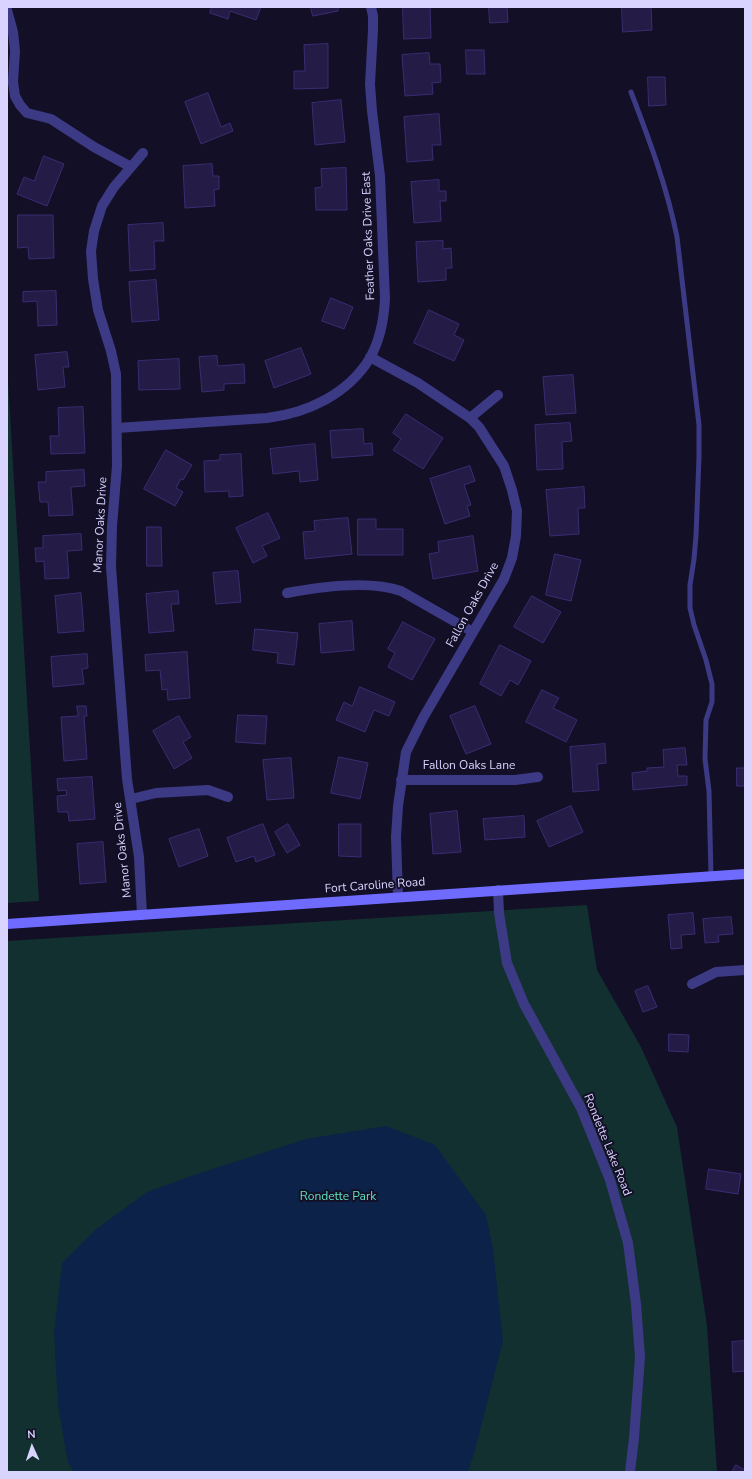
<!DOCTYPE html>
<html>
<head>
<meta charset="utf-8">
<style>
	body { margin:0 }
	#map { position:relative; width:752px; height:1479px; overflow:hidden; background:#130f26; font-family:"Nunito Sans",sans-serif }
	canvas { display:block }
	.frame { position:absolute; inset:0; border:8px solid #d9d4ff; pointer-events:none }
	.north { position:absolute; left:12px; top:1427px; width:40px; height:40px; -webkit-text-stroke:3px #130f26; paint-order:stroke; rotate:357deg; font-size:11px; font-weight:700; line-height:16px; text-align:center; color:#d9d4ff }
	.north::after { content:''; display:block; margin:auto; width:14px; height:18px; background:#d9d4ff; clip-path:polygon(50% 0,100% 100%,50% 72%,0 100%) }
</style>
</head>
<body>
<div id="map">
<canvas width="752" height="1479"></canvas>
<div class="frame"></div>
<div class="north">N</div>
</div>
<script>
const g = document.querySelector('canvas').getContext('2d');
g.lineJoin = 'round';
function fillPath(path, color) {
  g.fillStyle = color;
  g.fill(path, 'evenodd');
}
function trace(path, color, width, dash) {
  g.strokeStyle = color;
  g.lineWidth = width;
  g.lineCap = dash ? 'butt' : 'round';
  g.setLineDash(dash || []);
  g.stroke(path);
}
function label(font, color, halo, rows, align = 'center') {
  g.font = font + ' "Nunito Sans",sans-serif';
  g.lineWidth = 4;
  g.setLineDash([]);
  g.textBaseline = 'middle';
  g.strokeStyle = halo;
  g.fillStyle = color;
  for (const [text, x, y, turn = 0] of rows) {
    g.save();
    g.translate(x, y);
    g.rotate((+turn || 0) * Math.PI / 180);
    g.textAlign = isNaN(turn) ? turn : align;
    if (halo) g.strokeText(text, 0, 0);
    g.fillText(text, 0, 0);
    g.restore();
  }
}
fillPath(new Path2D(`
	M7,363l32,538 -32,2z
	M587,905l10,65 44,77 36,80 30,199 10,146h-710v-531z`), '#12302f');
fillPath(new Path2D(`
	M386,1126l49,19 51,70 7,34 10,92 -28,109 -7,22h-394l-6,-9 -10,-58 -4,-73 8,-69 33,-33 52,-38 47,-17 112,-36z`), '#0c2248');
const building = new Path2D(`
	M212,7h49l-5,13 -26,-9 -2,8 -18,-6z
	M311,7h27v4l-25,5z
	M403,7h27l1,31 -27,1z
	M489,7h18l1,15 -18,1z
	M622,7h29l1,23 -29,2z
	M328,44v44l-34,1v-18h11l-1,-26z
	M466,50h18l1,24h-18z
	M429,53l1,11h10l1,18 -9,1 1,11 -28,2 -3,-41z
	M648,77h17l1,28 -17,1z
	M208,93l13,34 9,-4 3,8 -32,13 -16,-42z
	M341,100l4,42 -30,3 -3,-42z
	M439,114l2,31h-9l1,15 -26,2 -3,-45z
	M44,156l20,8 -17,42 -30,-12 7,-17 10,4z
	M212,164l1,12h6v13l-5,1 1,16 -30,2 -2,-42z
	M346,168l1,42h-31l-1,-22 7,-1 -1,-18z
	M439,180v11h7v10h-6l1,20 -27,2 -3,-41z
	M18,215h35l1,43 -25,1 -1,-12 -10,1z
	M163,223l1,18h-10l1,28 -25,2 -2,-46z
	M443,241v8l8,-1 1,20h-6v12l-28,2 -2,-40z
	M156,280l3,40 -27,2 -3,-40z
	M56,291l1,34 -19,1 -1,-25 -14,1v-10z
	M331,298l22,9 -9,22 -22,-8z
	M429,310l30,14 -5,11 10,5 -10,21 -40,-18z
	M301,348l10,26 -37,14 -9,-27z
	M67,352l2,15h-6l2,20 -27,3 -3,-35z
	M217,356l1,10 26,-2 1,19 -21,1v6l-22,2 -3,-35z
	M179,359l1,30 -41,1 -1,-29z
	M573,375l3,38 -30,2 -3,-38z
	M83,407l2,46 -34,1 -1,-18h9l-1,-28z
	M406,414l37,24 -20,31 -30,-19 8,-11 -8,-6z
	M570,423l2,18 -10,1 1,27 -26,1 -2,-45z
	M363,429l1,15 8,-1 1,12 -41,3 -2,-27z
	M315,444l3,36 -18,2 -1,-11 -26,3 -3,-25z
	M166,450l26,15 -9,15 -2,-1 -5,9 7,4 -8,14 -31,-17z
	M241,454l2,42 -14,1v-6l-24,1 -1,-31 16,-1v-5z
	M470,466l5,15 -11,4 7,20 -4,1 3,10 -25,8 -15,-45z
	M84,470l1,16 -14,1 2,28 -24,1 -1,-14h-8l-2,-20h8v-10z
	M584,487l1,21h-7l1,26 -29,2 -4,-46z
	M268,513l12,25 -18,8 5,10 -14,7 -17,-35z
	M348,518l4,36 -47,5 -2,-27 12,-1 -1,-10z
	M358,519h18v10h27v26h-45z
	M147,527h14l1,39h-15z
	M81,534l1,16 -15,1 2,27 -24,1 -1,-18 -8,1 -1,-14h8v-12z
	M473,536l5,35 -45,8 -4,-25 10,-2 -1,-10z
	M555,554l26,6 -10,41 -25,-6z
	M238,571l3,31 -25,2 -3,-31z
	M178,591l1,13h-8l3,27 -25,2 -3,-39z
	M81,593l3,38 -26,2 -3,-37z
	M532,596l29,16 -18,31 -29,-16z
	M352,621l2,29 -33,3 -2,-29z
	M403,622l32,17 -23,41 -24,-13 7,-14 -7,-4z
	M255,629l43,4 -4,32 -17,-2 1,-10 -25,-3z
	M500,645l31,16 -13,24 -8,-5 -9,16 -21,-12z
	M187,652l3,46 -22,2 -1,-11 -5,1 -2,-20 -14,1 -1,-16z
	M87,654l1,14 -6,1 2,15 -31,3 -2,-30z
	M360,687l35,15 -6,14 -15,-6 -9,22 -29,-12 8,-18 8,4z
	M542,690l17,8 -6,10 24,12 -11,22 -40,-20z
	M77,706h9l1,10h-3l3,43 -23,2 -3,-44 17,-1z
	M475,706l16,38 -25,10 -16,-38z
	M238,715l29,1 -2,28 -29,-2z
	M179,716l12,21 -8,5 9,16 -18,11 -21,-38z
	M605,744l1,19 -9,1 2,26 -26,2 -3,-45z
	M685,748l2,17h-10l1,11h9v9l-54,5 -1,-17 15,-2v-3l17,-1 -1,-17z
	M339,757l29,6 -8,36 -29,-6z
	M291,758l3,40 -27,2 -4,-40z
	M737,768h8v18h-8z
	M92,777l3,42 -26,2 -1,-9h-10l-1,-16 10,-1 -1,-5 -8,1 -1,-12z
	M571,806l12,26 -34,15 -12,-26z
	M457,811l4,41 -28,2 -3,-40z
	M524,816l1,21 -40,3 -2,-21z
	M263,824l12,31 -19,7 -2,-6 -18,6 -9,-24z
	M288,824l12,21 -13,8 -12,-21z
	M339,824h22v33l-22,-1z
	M199,829l9,27 -29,11 -10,-28z
	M103,842l3,40 -26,2 -3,-40z
	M693,913l2,21 -14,1 1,13 -11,1 -3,-34z
	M731,917l2,17 -15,1 1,7 -14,1 -2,-24z
	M648,986l9,21 -14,5 -8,-21z
	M669,1034l20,1 -1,17 -19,-1z
	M709,1169l32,5 -3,20 -32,-5z
	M745,1341v30l-12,1 -1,-30z
	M736,1465l9,5v2h-13z`);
fillPath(building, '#241b47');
trace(building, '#3b2d73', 1);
trace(new Path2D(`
	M631,92c18,47 36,95 46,145l22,188v32l-3,79 -2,23 -4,26v23l4,17 12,35 6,24v18l-6,18 -1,39 4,32 2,85`), '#3d3a85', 5);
trace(new Path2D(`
	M7,10l6,22 2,19 -2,31 2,14 5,9 7,8 24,6 43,28 37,20
	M370,357l48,26 52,35 9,9 25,39 8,24 5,21 -1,25 -4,22 -8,21 -81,139 -17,34 -8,54 -2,31 2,60
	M470,418l28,-23
	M117,428l150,-10c41,-5 81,-24 103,-60 10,-18 14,-40 15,-59l-5,-123 -8,-65 -2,-27 3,-54v-14l-2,-9
	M287,593c32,-6 83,-13 114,-2l72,41
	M401,780h114l23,-3
	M131,799l25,-6 52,-3 20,7
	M498,890l1,23 8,50 17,41 57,104 29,72 18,63 8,61 4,53 -6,81 -4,34
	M142,915l-3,-58 -12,-78 -16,-212 1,-41 5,-60 -1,-92 -5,-23 -13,-41 -5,-31 -2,-28 3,-20 8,-25 12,-19 29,-34
	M692,984l24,-12 29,-2`), '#3d3a85', 10);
trace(new Path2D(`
	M7,924l738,-50`), '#6f6bff', 10);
label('12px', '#d9d4ff', '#130f26', [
	["Feather Oaks Drive East",369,236,-92],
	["Manor Oaks Drive",101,525,-87],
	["Fallon Oaks Drive",473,605,-61],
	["Fallon Oaks Lane",469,766],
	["Manor Oaks Drive",123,850,-96],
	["Fort Caroline Road",375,886,-4],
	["Rondette Lake Road",607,1145,68]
]);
label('12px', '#5fe0c0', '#130f26', [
	["Rondette Park",338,1197]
]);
</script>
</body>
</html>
